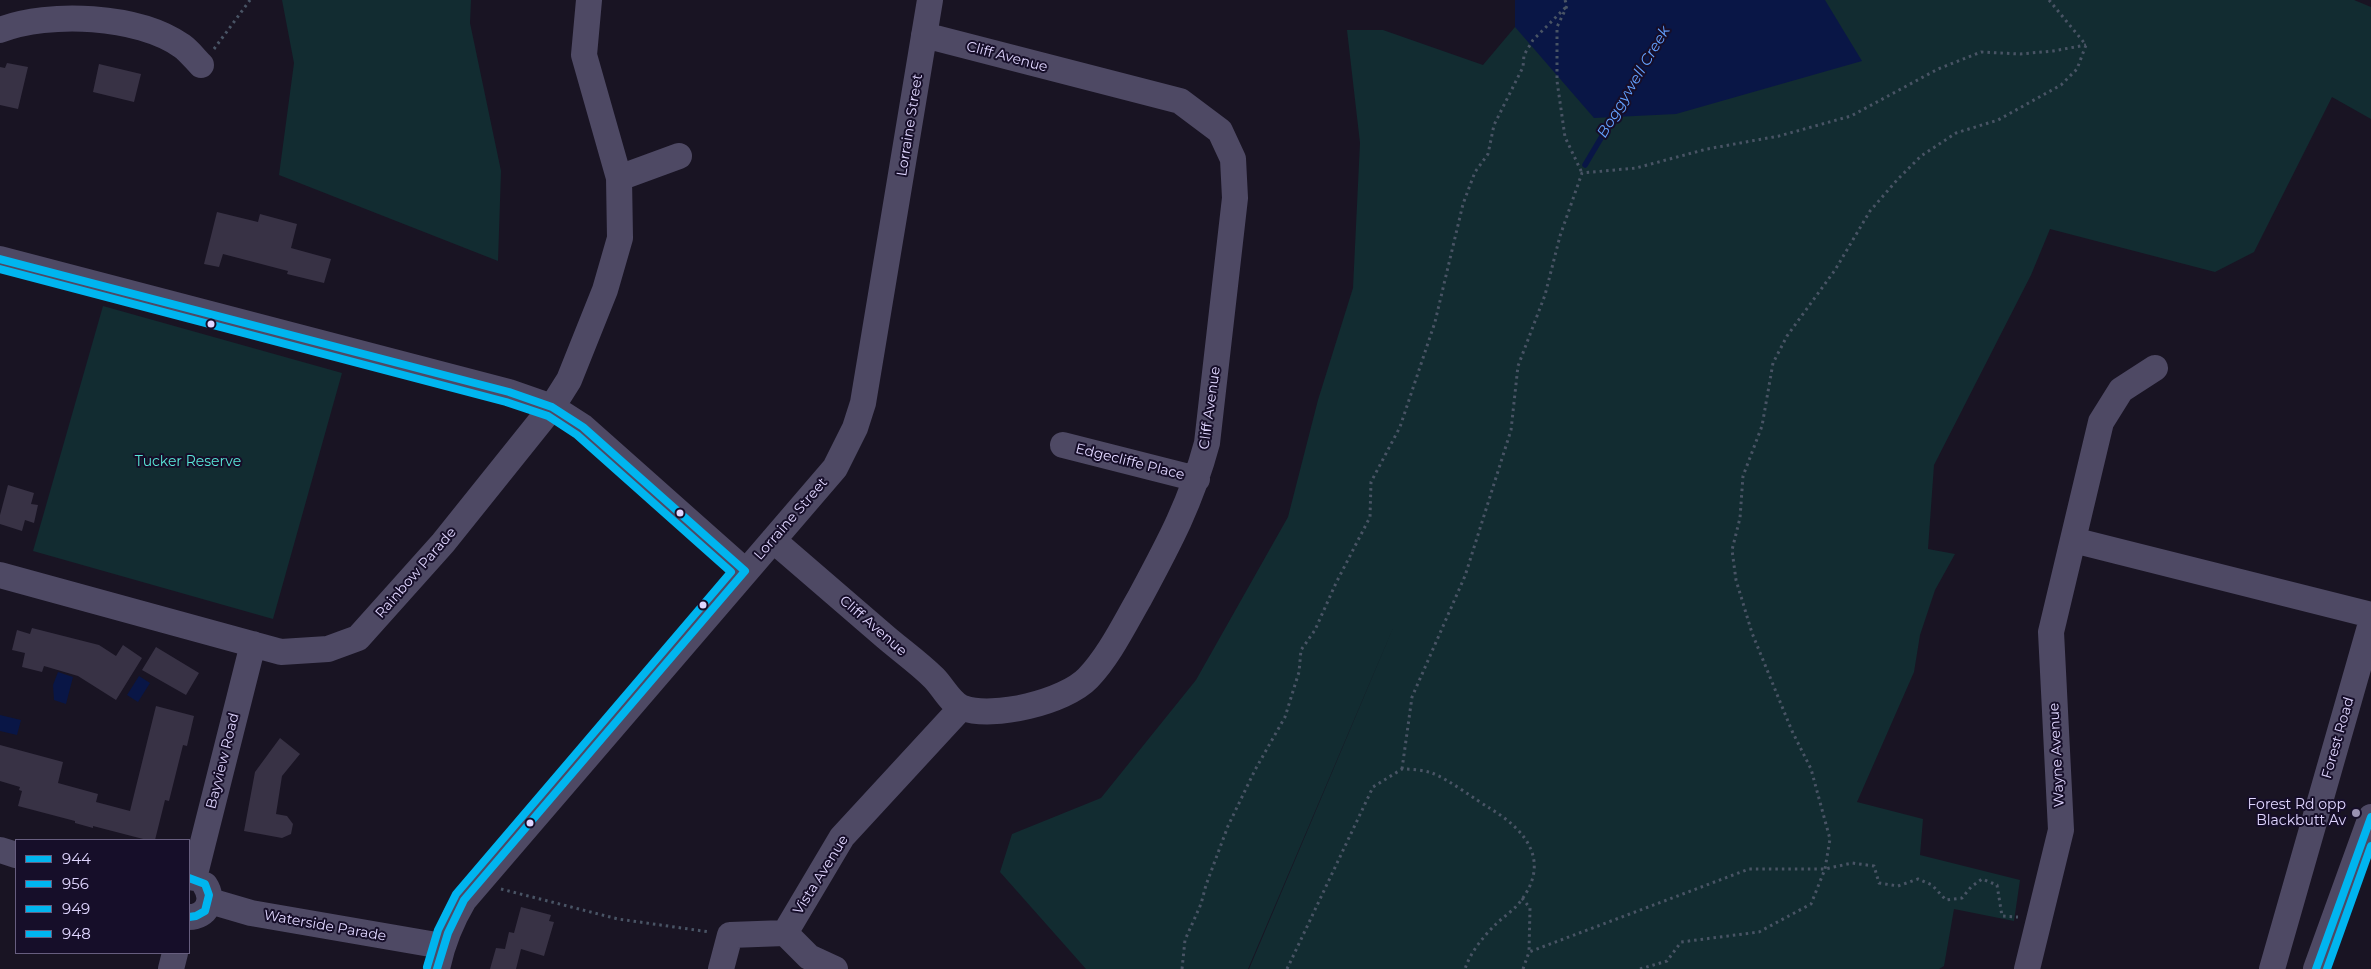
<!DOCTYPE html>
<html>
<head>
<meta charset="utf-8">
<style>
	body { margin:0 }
	#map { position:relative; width:2371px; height:969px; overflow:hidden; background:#191423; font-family:Montserrat,sans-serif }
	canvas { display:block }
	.legend { position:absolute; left:15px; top:839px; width:175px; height:115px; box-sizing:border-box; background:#160e29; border:1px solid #675e7f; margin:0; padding:6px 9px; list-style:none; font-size:15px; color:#e0d6ff }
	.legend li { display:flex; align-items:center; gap:10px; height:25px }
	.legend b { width:25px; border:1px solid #675e7f }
</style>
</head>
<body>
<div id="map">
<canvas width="2371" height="969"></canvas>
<ul class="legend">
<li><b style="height:6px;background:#00b5ef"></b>944</li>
<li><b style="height:6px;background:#00b5ef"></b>956</li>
<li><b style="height:6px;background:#00b5ef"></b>949</li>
<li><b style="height:6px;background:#00b5ef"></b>948</li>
</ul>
</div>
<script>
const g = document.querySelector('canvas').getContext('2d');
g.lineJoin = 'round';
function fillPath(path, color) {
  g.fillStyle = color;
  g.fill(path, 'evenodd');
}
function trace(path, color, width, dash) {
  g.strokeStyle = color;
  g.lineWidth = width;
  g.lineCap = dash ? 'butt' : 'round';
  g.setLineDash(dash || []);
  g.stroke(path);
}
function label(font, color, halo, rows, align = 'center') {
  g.font = font + ' Montserrat,sans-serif';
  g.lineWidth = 4;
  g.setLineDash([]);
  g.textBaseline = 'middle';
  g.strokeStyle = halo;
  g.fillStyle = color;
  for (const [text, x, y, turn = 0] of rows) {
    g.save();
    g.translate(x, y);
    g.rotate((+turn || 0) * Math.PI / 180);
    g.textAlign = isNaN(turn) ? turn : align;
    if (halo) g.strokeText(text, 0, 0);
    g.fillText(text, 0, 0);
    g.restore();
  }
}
fillPath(new Path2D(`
	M282,0h189l-1,23 31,148 -3,90 -219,-86 15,-112z
	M1515,0h839l17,7v112l-39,-22 -78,155 -39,20 -165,-43 -19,46 -97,190 -6,84 27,5 -20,36 -15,45 -6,37 -57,130 66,17 -3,36 100,25 -6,41 -60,-12 -10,57 -5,3h-690l147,-348 -148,348h-162l-86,-97 12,-38 89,-36 95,-118 92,-163 30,-117 35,-112 7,-145 -13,-113h36l100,35 32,-38z
	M103,306l239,67 -69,246 -240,-68z`), '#122c31');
fillPath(new Path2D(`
	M1515,0h310l37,61 -186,53 -82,4 -79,-91z
	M58,672l15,5 -7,27 -12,-4 -1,-15z
	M139,676l11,7 -12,19 -11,-7z
	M0,715l21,5 -4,15 -17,-4z`), '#091646');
trace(new Path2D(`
	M1585,165l32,-54`), '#091646', 5.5);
fillPath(new Path2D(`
	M7,63l21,4 -10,42 -18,-4v-38l5,1z
	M99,64l42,10 -7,28 -41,-10z
	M217,212l41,10 2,-8 37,10 -6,24 40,11 -7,24 -37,-9 1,-3 -65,-17 -4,13 -15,-3z
	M8,485l26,8 -3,11 7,1 -4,18 -9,-3 -3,11 -22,-7v-9z
	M32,628l67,17 17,11 7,-11 19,13 -26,42 -38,-24 -34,-10 -2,6 -20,-5 3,-14 -13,-3 5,-20 13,4z
	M156,647l43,26 -13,22 -44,-25z
	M156,706l38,10 -7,30 -4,-1 -14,56 -4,-1 -10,40h-8l-54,-14v2l-18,-5v-2l-57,-15 4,-15 -3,-1 1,-3 -20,-6v-36l63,17 -5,21 40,11 -2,8 34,9z
	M280,738l20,16 -18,22 -6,38 11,2 6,8 -2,10 -9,4 -38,-7 11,-59z
	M521,907l30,8 -2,6 5,1 -10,34 -23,-7 -5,20h-26l6,-21 9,1 4,-17 5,1z`), '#383245');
trace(new Path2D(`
	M1565,0l2,6 -10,21v54l8,56 17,36
	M2049,0l37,45
	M214,49l36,-49
	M1402,769l10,-72 53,-121 46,-146 7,-64 27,-71 15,-59 22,-63 54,-5 71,-19 72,-13 72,-20 87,-47 43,-17 39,2 33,-3 33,-6
	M501,889l117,30 92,13
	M1522,898l8,10 -1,44
	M1182,969l3,-29 16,-36 5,-19 22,-59 27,-56 30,-53 14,-45 2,-22 14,-20 21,-47 34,-66 1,-35 29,-55 35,-105 28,-118 12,-32 13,-18 6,-29 29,-58 1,-12 9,-15 34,-34
	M1287,969l86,-182 29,-18c10,0 21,1 30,4 18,7 42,26 59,36 36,22 60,53 29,93 -7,9 -17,15 -25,23 -12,12 -25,28 -30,44
	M1523,969l6,-17 220,-83h76l27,-6 22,3 5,17 19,3 20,-7 14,6 14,15 16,-2 9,-11 11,-8 15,6 5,31 16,1
	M1640,969l27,-8 14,-19 78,-10 52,-28 14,-35 5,-30 -19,-70 -19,-38 -40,-98 -16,-53 -4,-30 8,-32 3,-42 19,-50 11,-63 14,-27 48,-66 35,-59 27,-31 24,-24 35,-23 42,-13 63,-35 16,-16 9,-24`), '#495465', 3, [2.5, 4]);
trace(new Path2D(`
	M0,30c49,-19 138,-15 182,16 7,5 13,13 19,19
	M619,178l60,-22
	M0,259l509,133 43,15 31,20 162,144
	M1063,445l134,34
	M773,540c37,32 73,63 109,94 17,15 36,28 52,44 9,9 17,26 29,30 30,11 102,-6 125,-30 21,-22 36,-53 51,-79 29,-54 52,-96 68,-156l28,-245 -2,-39 -13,-28 -40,-30 -256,-66
	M2073,540l298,75
	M0,575l281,77 47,-3 30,-11 85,-95 109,-136 17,-27 36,-90 15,-52 -1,-60 -35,-123 5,-55
	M0,850l16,5
	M194,878l59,-234
	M210,901l41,12 191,33
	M189,917c18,0 26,-17 16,-32
	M785,933l24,24 26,12
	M171,969l4,-16
	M437,969c5,-25 14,-47 27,-69l371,-432 20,-40 8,-25 67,-403
	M721,969l9,-34 55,-2 57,-96 119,-129
	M2027,969l34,-139 -10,-198 50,-210 20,-32 34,-22
	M2272,969l99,-346
	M2316,969l55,-152`), '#4e4964', 26);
trace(new Path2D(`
	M0,259l509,133 43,15 31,20 162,144 -281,329 -16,33 -11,36
	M189,878l16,6 4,11 -4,16 -9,5 -7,1`), '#00b5ef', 8);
trace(new Path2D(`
	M0,269l506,133 42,14 29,19 154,137 -275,322 -18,36 -11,37`), '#00b5ef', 8);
trace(new Path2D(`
	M2316,969l55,-152`), '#00b5ef', 8);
trace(new Path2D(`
	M2327,969l44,-123`), '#00b5ef', 8);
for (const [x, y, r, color] of [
	[211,324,4.5,"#e0d6ff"],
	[680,513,4.5,"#e0d6ff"],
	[703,605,4.5,"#e0d6ff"],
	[2356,813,5,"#9a92b2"],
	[530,823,4.5,"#e0d6ff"]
]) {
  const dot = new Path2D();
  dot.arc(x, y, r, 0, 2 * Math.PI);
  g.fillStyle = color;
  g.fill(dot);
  trace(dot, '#160e29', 2);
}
label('14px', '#e0d6ff', '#160e29', [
	["Cliff Avenue",1007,57,15],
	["Lorraine Street",910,125,-81],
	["Cliff Avenue",1210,408,-82],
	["Edgecliffe Place",1130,462,14],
	["Lorraine Street",791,519,-49],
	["Rainbow Parade",416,573,-49],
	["Cliff Avenue",873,626,41],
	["Forest Road",2338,738,-74],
	["Wayne Avenue",2057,755,-93],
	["Bayview Road",223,761,-76],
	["Vista Avenue",821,875,-58],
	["Waterside Parade",325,926,10]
]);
label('14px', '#59e8d8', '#160e29', [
	["Tucker Reserve",188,462]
]);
label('14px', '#e0d6ff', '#160e29', [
	["Forest Rd opp",2346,805],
	["Blackbutt Av",2346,821]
], 'right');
label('italic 15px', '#64a2ff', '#160e29', [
	["Boggywell Creek",1634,82,-59]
]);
</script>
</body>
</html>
